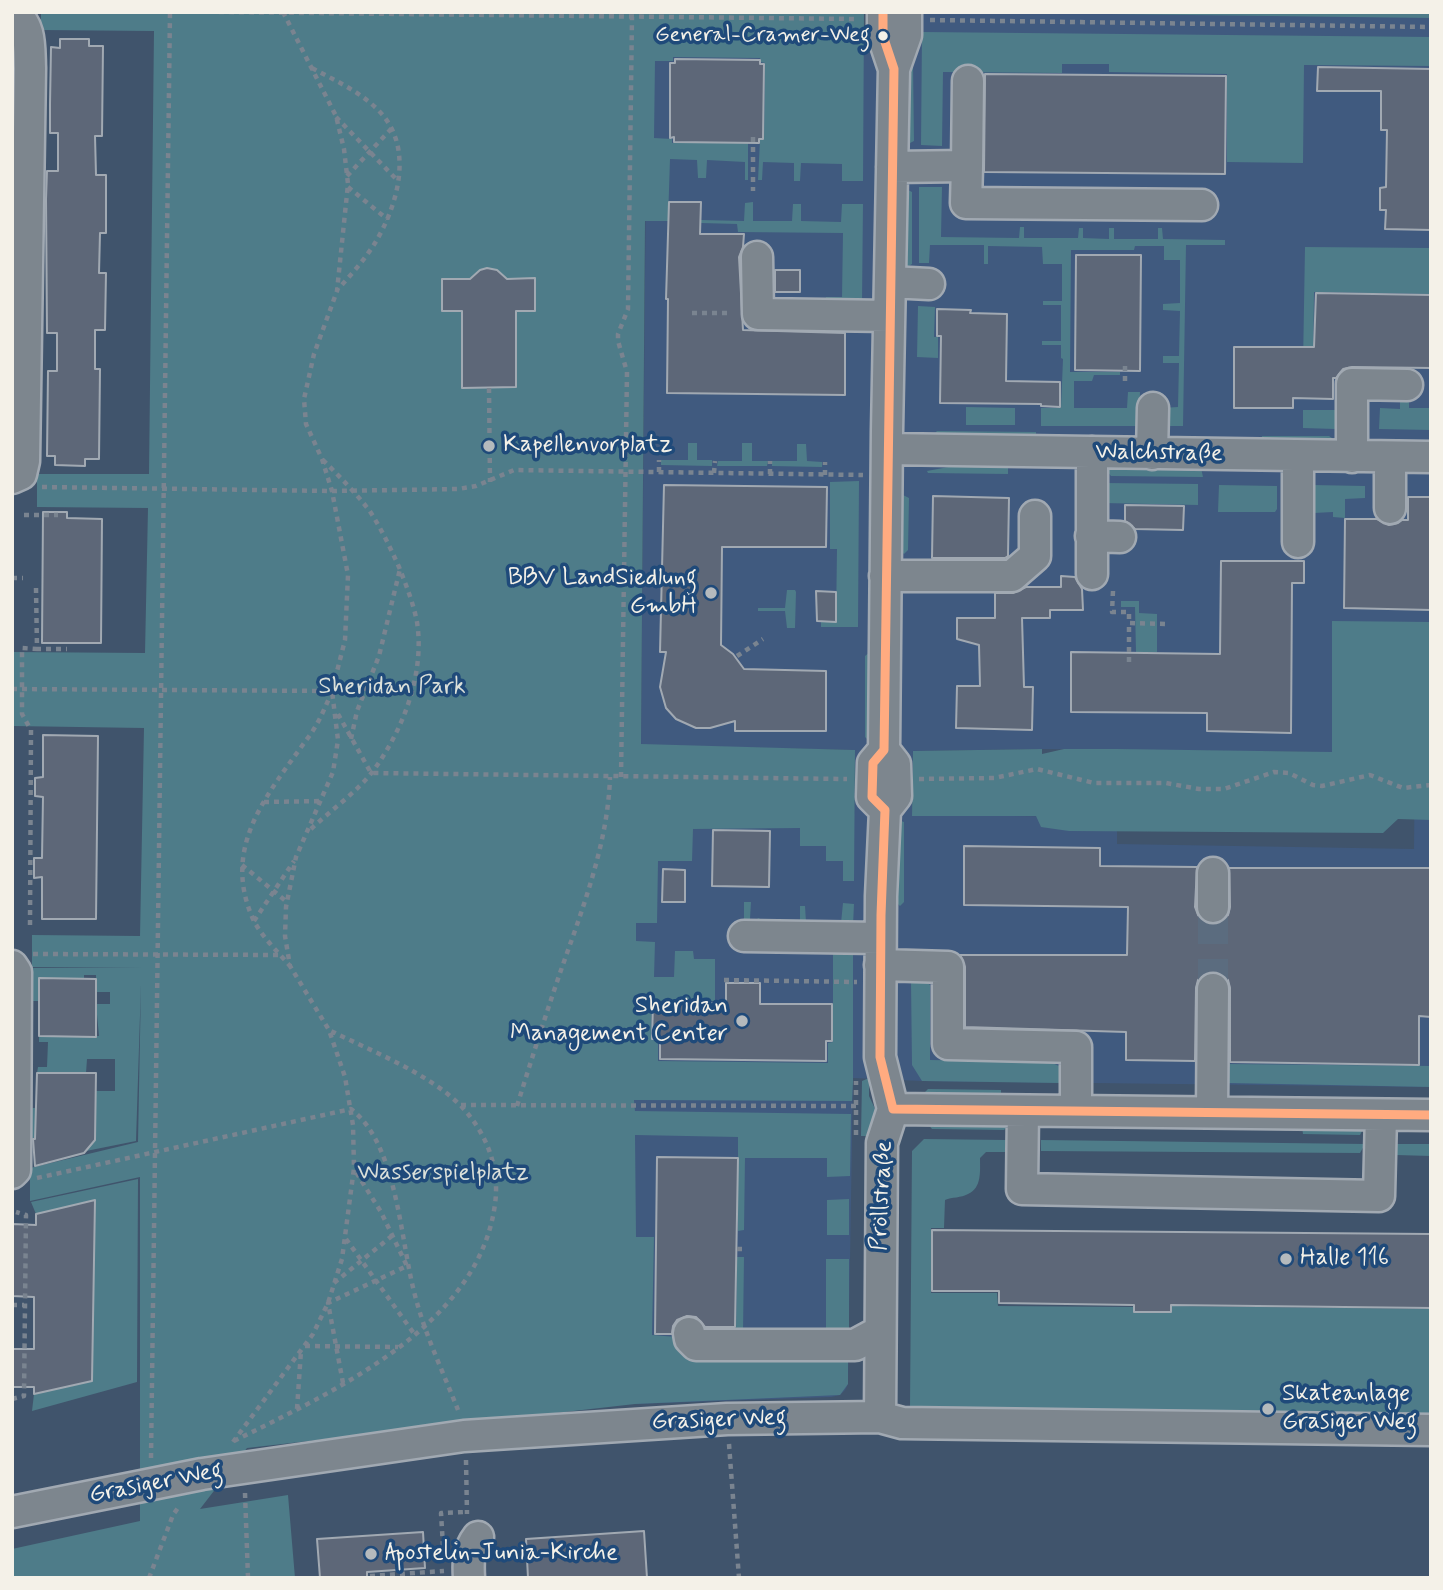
<!DOCTYPE html>
<html>
<head>
<meta charset="utf-8">
<style>
	body { margin:0 }
	#map { position:relative; width:1443px; height:1590px; overflow:hidden; background:#40546c; font-family:Mynerve,sans-serif }
	canvas { display:block }
	.frame { position:absolute; inset:0; border:14px solid #f4f1e8; pointer-events:none }
</style>
</head>
<body>
<div id="map">
<canvas width="1443" height="1590"></canvas>
<div class="frame"></div>
</div>
<script>
const g = document.querySelector('canvas').getContext('2d');
g.lineJoin = 'round';
function fillPath(path, color) {
  g.fillStyle = color;
  g.fill(path, 'evenodd');
}
function trace(path, color, width, dash) {
  g.strokeStyle = color;
  g.lineWidth = width;
  g.lineCap = dash ? 'butt' : 'round';
  g.setLineDash(dash || []);
  g.stroke(path);
}
function label(font, color, halo, rows, align = 'center') {
  g.font = font + ' Mynerve,sans-serif';
  g.lineWidth = 7;
  g.setLineDash([]);
  g.textBaseline = 'middle';
  g.strokeStyle = halo;
  g.fillStyle = color;
  for (const [text, x, y, turn = 0] of rows) {
    g.save();
    g.translate(x, y);
    g.rotate((+turn || 0) * Math.PI / 180);
    g.textAlign = isNaN(turn) ? turn : align;
    if (halo) g.strokeText(text, 0, 0);
    g.fillText(text, 0, 0);
    g.restore();
  }
}
fillPath(new Path2D(`
	M923,12h508v1075l-509,-6 -69,-3 -5,306 -3,6 -5,5 -9,2 -196,7 -1,-328 3,-267 217,5 1,-58 -1,-6 -213,-5 6,-702 217,1 58,-12zM1042,749l373,4 -1,96 -297,-5v-27l-205,-2 1,-64z`), '#405a7f');
fillPath(new Path2D(`
	M41,12h823l-1,169h-21v-17l-41,-1 -1,18h-6v-18l-31,-1 -1,18h-4l2,-40 4,-1 1,-76 -4,-1 -1,-4 -87,-1v4h-18l-1,77 18,1v4h76v37h-3v-18l-38,-2 -1,18h-8l-1,-18 -27,-1 -2,62h-23l-4,523 214,6 -1,131h-11v-20h-17v-15h-26v-18l-107,1 -1,32h-34l-1,62h-21v18l19,1 -1,35h20l1,-26h18l1,8h21v42h-63l-1,38 7,1v21l170,2v-20l5,-1v-97h20v137l-1,19 -218,-1 1,11 216,3 -1,62 -23,1v-19h-82l-1,72 -6,1v-94l-103,-2 1,102h18l-2,98 196,16v33l-8,11 -205,9 -388,44 -47,61 88,-14 7,83h-283v-29l128,-28v-344l-110,24v-33l108,-26 3,-158 -5,157 -50,10 5,-10 -62,-2 -1,-31h9l58,-17h20v-32h-28l-1,14h-49l1,-6h9l1,-25h-9v-6h60l-3,-32h14v-12h-14v-17h-12v4l-45,-1v23h-9v-33h111l-109,-1v-32l108,1 4,-208 -132,-2v-74l133,1 3,-145 -111,-1v-33h112l5,-443 -113,-1z
	M948,12h483v6z
	M922,32l509,5v29l-127,-1 -1,98 -76,-1v-88l-118,-2v-8h-47v9l-119,-1 -1,74 -21,-1z
	M913,63l1,78 -6,3 -3,-4 1,-52z
	M919,187h23l-1,50 78,1 1,-11h4v11h54l1,-10h4v10l26,1v-11h5v11h44v-11h4l1,11 62,1v5h-39l-3,181h-21v-18l16,-1 1,-44h-16v-7h16l1,-45 -17,-1v-6l17,-1v-43h-16v-14h-29l-1,4h-63l-1,122h50v3h-26l-2,6h-18v27h53l1,-16h12l-1,34h-98v-18h20l2,-49 -2,-1v-13h-19v-4h19v-36h-18v-4h19v-37h-19l-1,-17 -54,-1v18h-4v-19h-54l-1,18h-10z
	M906,189l6,3v72l-5,3 -4,-3z
	M753,202v19h39l1,-17h8v17l40,1 1,-18h21l-1,99h-37l1,-6h16l1,-64 -105,-1 -1,-8 -36,-1v-3l43,1 1,-18z
	M1305,247l126,1v46l-117,-2 -1,74 -10,-1z
	M918,306l17,1 -1,30h4v21l-21,-1z
	M1400,390h9v18h22v22l-52,-1 1,-21 20,1z
	M966,407l49,1v17h-49z
	M1303,410h32v19l-32,-1z
	M937,431l99,1v9l-105,-4z
	M1262,436h67l6,4 -4,4h-70z
	M688,443h9v17h15v6l-51,-1v-5h27z
	M742,443h10v18h16l-1,5h-50l1,-5h24z
	M797,444h9l1,17 15,1v5l-50,-1v-5h25z
	M959,465l49,1v8l-80,-1 -1,-2z
	M1112,467l89,1 2,9 -92,-1 -4,-5z
	M859,481l-1,146h-37v-6h15l1,-72h-7v-67z
	M1104,483l94,1v21l-95,-2z
	M1219,485l58,1v23l-2,3h-57z
	M1312,485l53,1v12l-20,1v19l-12,-1v-5l-19,1 -3,-4z
	M903,495l6,3 -1,52 -4,4 -4,-4 1,-49z
	M787,590h8l1,2 -1,36h-8l-2,-17h-27v-3h27z
	M1121,601h18v12l18,1v38h-21l-1,-45h-14z
	M1332,621l99,1v198l-33,-1 -15,14 -314,-2 -28,-4 -5,-11h-124l1,-65 129,-2v5l22,-5h54l214,3z
	M870,652l3,4v50l-6,33 -2,-2v-81z
	M901,821l3,1v80l-4,4 -5,-5 1,-53z
	M744,902h7l-1,17 6,2 2,-3 7,3 35,1v-16h5l1,16 35,1 2,-20 11,1 -1,22 -109,-1z
	M911,982h16l3,3v75l120,2 9,4v17l-137,-2 -10,-16z
	M1228,1064l203,2v21l-203,-4z
	M869,1078v18l9,19 -8,21h-9l1,-55z
	M928,1089l73,1v7h-65l-13,-3z
	M926,1122h79l2,5 -3,3 -72,-1z
	M1302,1127h57l3,4 -2,4 -57,-1z
	M924,1139l82,1v12h-20l-6,6c0,13 2,30 -12,36 -7,4 -16,3 -23,6l-1,28h-13v65h66l1,13 135,1 1,6h37l1,-7 259,3v114l-512,-8 -9,-8 2,-256z
	M1041,1140l324,4 -5,9 -319,-2z
	M1396,1144h35v12l-35,-1z
	M138,1179l-1,203 -105,29 2,-17 58,-13 3,-181 -59,14 -5,-12z
	M849,1199v36h-22v-35z
	M737,1257h7l-1,76h-7z
	M826,1259h23v69h-23z`), '#4e7c89');
const building = new Path2D(`
	M60,39h29v7h14l-1,90h-7l1,39h10v58h-6l-1,40h7l-1,57h-10v39h5l-1,90h-14v7l-30,-1v-9h-8l1,-85h9v-38h-10l-1,-134 1,-28h11v-38h-8v-29l1,-57 9,1z
	M675,59l85,1v4h4l-1,75h-4v4l-85,-1v-5l-4,1v-75h5z
	M1318,67l113,2v161l-46,-1 1,-19h-6v-22l6,-1 1,-57h-6v-39h-64z
	M985,74l241,2 -1,98 -241,-2z
	M669,202h32l-1,32h44l-1,13 -4,10 4,73 102,3v62l-178,-2 1,-94h-2z
	M1076,255h65l-1,116 -65,-1z
	M487,268l10,2 10,9 28,-1v33h-19v76l-54,1v-77h-20v-32h28l10,-9z
	M775,270h25v22h-25z
	M1316,293l115,2v73l-79,-1 -9,2 -7,9h-3v21l-40,-1v10h-59v-61h80z
	M937,309l34,1 -1,3 37,1 -1,67 54,1v25l-19,-1v-2l-101,-1 1,-67h-4z
	M664,485l163,2 -1,60h-104l-1,98 12,9 11,15 82,2v60h-91v-10l-25,7h-14l-20,-9 -10,-11 -6,-21 6,-35h-6z
	M933,496l76,2 -1,58 -3,2h-73z
	M1408,497h23v113l-87,-2 1,-89h32l12,6 9,-2 4,-3h6z
	M1125,505l59,1 -1,24 -48,-1 -10,-8z
	M43,512h24v6l35,1 -1,124h-59z
	M1221,561h83v22h-12l-1,150 -84,-2v-18l-136,-1v-60l149,2z
	M1061,576l14,1 7,12 1,21h-33v8h-28l2,69h9l-1,43 -76,-2 1,-42h23l-1,-41 -22,-6v-21h38v-25h18l13,-6h35z
	M816,591l20,1v30l-19,-1z
	M43,735l55,1 -2,183h-54v-42l-8,1v-20h8l1,-61 -8,-1v-18l8,-1z
	M713,830l57,1 -1,56 -57,-1z
	M964,846l136,2v18l97,1 -2,40 3,8 6,7 8,2 9,-2 7,-7 2,-8 -1,-39h202v149l-12,-1v49l-189,-3v-74l-2,-8 -6,-6 -8,-2 -10,2 -6,6 -2,8 -1,73 -69,-1v-28l-161,-5v-60l-5,-12h167l1,-48 -164,-2z
	M663,869l22,1v32h-23z
	M39,978l57,1v58l-57,-1z
	M726,983h34v21h72v37h-6v20l-166,-2v-20h-8l1,-36h73z
	M37,1073h59l-1,67 -11,13 -49,13 -2,-27h2z
	M657,1157l81,1 -3,169h-30l-9,-10 -9,-1 -10,4 -4,6 -1,8h-17z
	M95,1200l-3,181 -58,13v-7h-22v-38h22v-52l-22,-1v-72l24,1v-11z
	M932,1230l499,4v74l-260,-3v7h-37v-7l-135,-2v-12h-67z
	M644,1531l3,47h-119l-2,-39z
	M423,1532l2,36 -58,4v6h-47l-3,-39z`);
fillPath(building, '#5d6778');
trace(building, '#a1a9b2', 2);
trace(new Path2D(`
	M1213,989v-82`), '#5b6c7f', 30, [30, 15]);
const minor = new Path2D(`
	M883,12v24l11,33
	M12,13c20,11 17,36 18,55l-6,393 -3,13 -9,4
	M967,166l-1,37 236,2
	M892,167l75,-1 1,-85
	M757,257l1,57 131,2
	M890,282l39,2
	M887,449l544,8
	M1152,454l1,-46
	M1352,457v-73l55,1
	M1390,457v51
	M1091,536l29,1
	M1298,542v-86
	M1092,574v-122
	M885,576h127l23,-20v-40
	M884,750l-11,13 -1,34 13,13
	M1213,907v-34
	M744,936l136,2
	M880,965l68,2v77l128,3v64
	M12,966l4,6 -1,198 -3,3
	M893,1109l538,6
	M1023,1111l-1,78 357,7 2,-81
	M1212,1112l1,-123
	M689,1333l1,6 6,6h159l24,-13
	M880,1417l2,-274 11,-34 -13,-52 1,-161 4,-86 11,-14 -1,-32 -11,-14 3,-319 7,-362 12,-34v-23
	M12,1512l190,-38 262,-38 263,-17 153,-2 22,6 529,7
	M469,1578c-1,-16 -1,-28 9,-41`);
trace(minor, '#a1a9b2', 35);
trace(new Path2D(`
	M219,12l639,7
	M930,20l501,7
	M312,68c24,13 49,24 68,44 34,36 18,93 -5,131 -10,16 -24,32 -37,46
	M336,117l62,64
	M753,137v54
	M347,176l45,-48
	M348,187l39,32
	M692,313h40
	M1125,366v19
	M489,388l1,94
	M659,472v-12
	M714,473l1,-12
	M770,474v-13
	M825,475v-13
	M42,487l290,4 126,-2 18,-3 38,-16 349,5
	M24,515h34
	M12,578h11
	M36,588l1,61h30
	M1113,591l-1,21h17v11
	M737,656l26,-17
	M1129,662v-39l40,1
	M12,689l320,2c-7,17 -14,34 -25,48 -40,56 -86,108 -54,180 8,17 25,33 37,47
	M338,714l33,59 476,6
	M351,739l6,-28 22,-55 21,-87
	M621,777l6,-405 -9,-31v-7l10,-25 4,-292
	M919,779l75,-1 43,-9 57,14h72l33,6h25l50,-17 15,1 24,12 9,1 48,-11 33,13 28,-3
	M264,802l58,-1
	M311,829c18,-17 48,-39 62,-58 30,-41 52,-97 44,-149 -4,-20 -11,-37 -18,-55 -9,-20 -18,-39 -30,-57 -14,-18 -30,-34 -47,-51
	M242,865l45,37
	M254,921l40,-60
	M30,925l1,-195 -9,-16v-66l15,1
	M33,954l247,1
	M724,980l133,2
	M461,1105l395,1
	M517,1106c14,-45 28,-89 43,-133 22,-63 48,-129 50,-196
	M856,1135v-54
	M37,1178l314,-69c48,37 49,135 65,190 10,38 28,75 42,111
	M346,1239l69,96
	M737,1249h7
	M334,1283l59,-48
	M12,1305h12
	M305,1346l93,1
	M343,1383l-15,-80 79,-37 -26,-54 -27,-43
	M12,1399l12,-3 2,-181 -10,-3
	M297,1409l4,-58
	M234,1441c98,-49 245,-114 261,-237 5,-36 -8,-70 -33,-97 -33,-34 -91,-56 -133,-77
	M233,1442l80,-108 15,-31 14,-44 12,-91 -1,-43 -8,-48 -16,-47 -39,-64 -5,-30 1,-29 10,-50 37,-85 5,-32 -6,-49 13,-51 3,-65 -16,-84 -10,-32 -16,-35 -2,-25 10,-45 23,-63 11,-107 -4,-35 -8,-33 -53,-104
	M729,1444l10,134
	M151,1458l19,-1446
	M466,1460l1,54
	M245,1493l3,85
	M443,1546l-2,-33 25,-1
	M370,1576l74,-5
	M149,1578l24,-63 7,-10`), '#7a8490', 4.5, [5, 5]);
trace(minor, '#7d868e', 30);
trace(new Path2D(`
	M883,12v24l11,33 -10,681 -11,13 -1,34 13,13 -4,105 -1,142 13,52
	M893,1109l538,6`), '#ffab80', 9);
for (const [x, y, r, color] of [
	[883,36,6,"#f4f1e8"],
	[489,446,7,"#b5babd"],
	[711,593,7,"#b5babd"],
	[742,1021,7,"#b5babd"],
	[1286,1259,7,"#b5babd"],
	[1268,1409,7,"#b5babd"],
	[371,1554,7,"#b5babd"]
]) {
  const dot = new Path2D();
  dot.arc(x, y, r, 0, 2 * Math.PI);
  g.fillStyle = color;
  g.fill(dot);
  trace(dot, '#1f4a7a', 2.5);
}
label('22px', '#f4f1e8', '#1f4a7a', [
	["General-Cramer-Weg",870,36]
], 'right');
label('24px', '#f4f1e8', '#1f4a7a', [
	["Kapellenvorplatz",503,446],
	["BBV LandSiedlung",697,579,"right"],
	["GmbH",697,607,"right"],
	["Sheridan",728,1007,"right"],
	["Management Center",728,1035,"right"],
	["Halle 116",1300,1259],
	["Skateanlage",1282,1395],
	["Grasiger Weg",1282,1423],
	["Apostelin-Junia-Kirche",385,1554]
], 'left');
label('24px', '#f4f1e8', '#1f4a7a', [
	["Walchstraße",1159,454,1],
	["Pröllstraße",883,1196,-87],
	["Grasiger Weg",719,1421,-2],
	["Grasiger Weg",156,1484,-11]
]);
label('24px', '#dbe0da', '#1f4a7a', [
	["Sheridan Park",392,688],
	["Wasserspielplatz",443,1174]
]);
</script>
</body>
</html>
